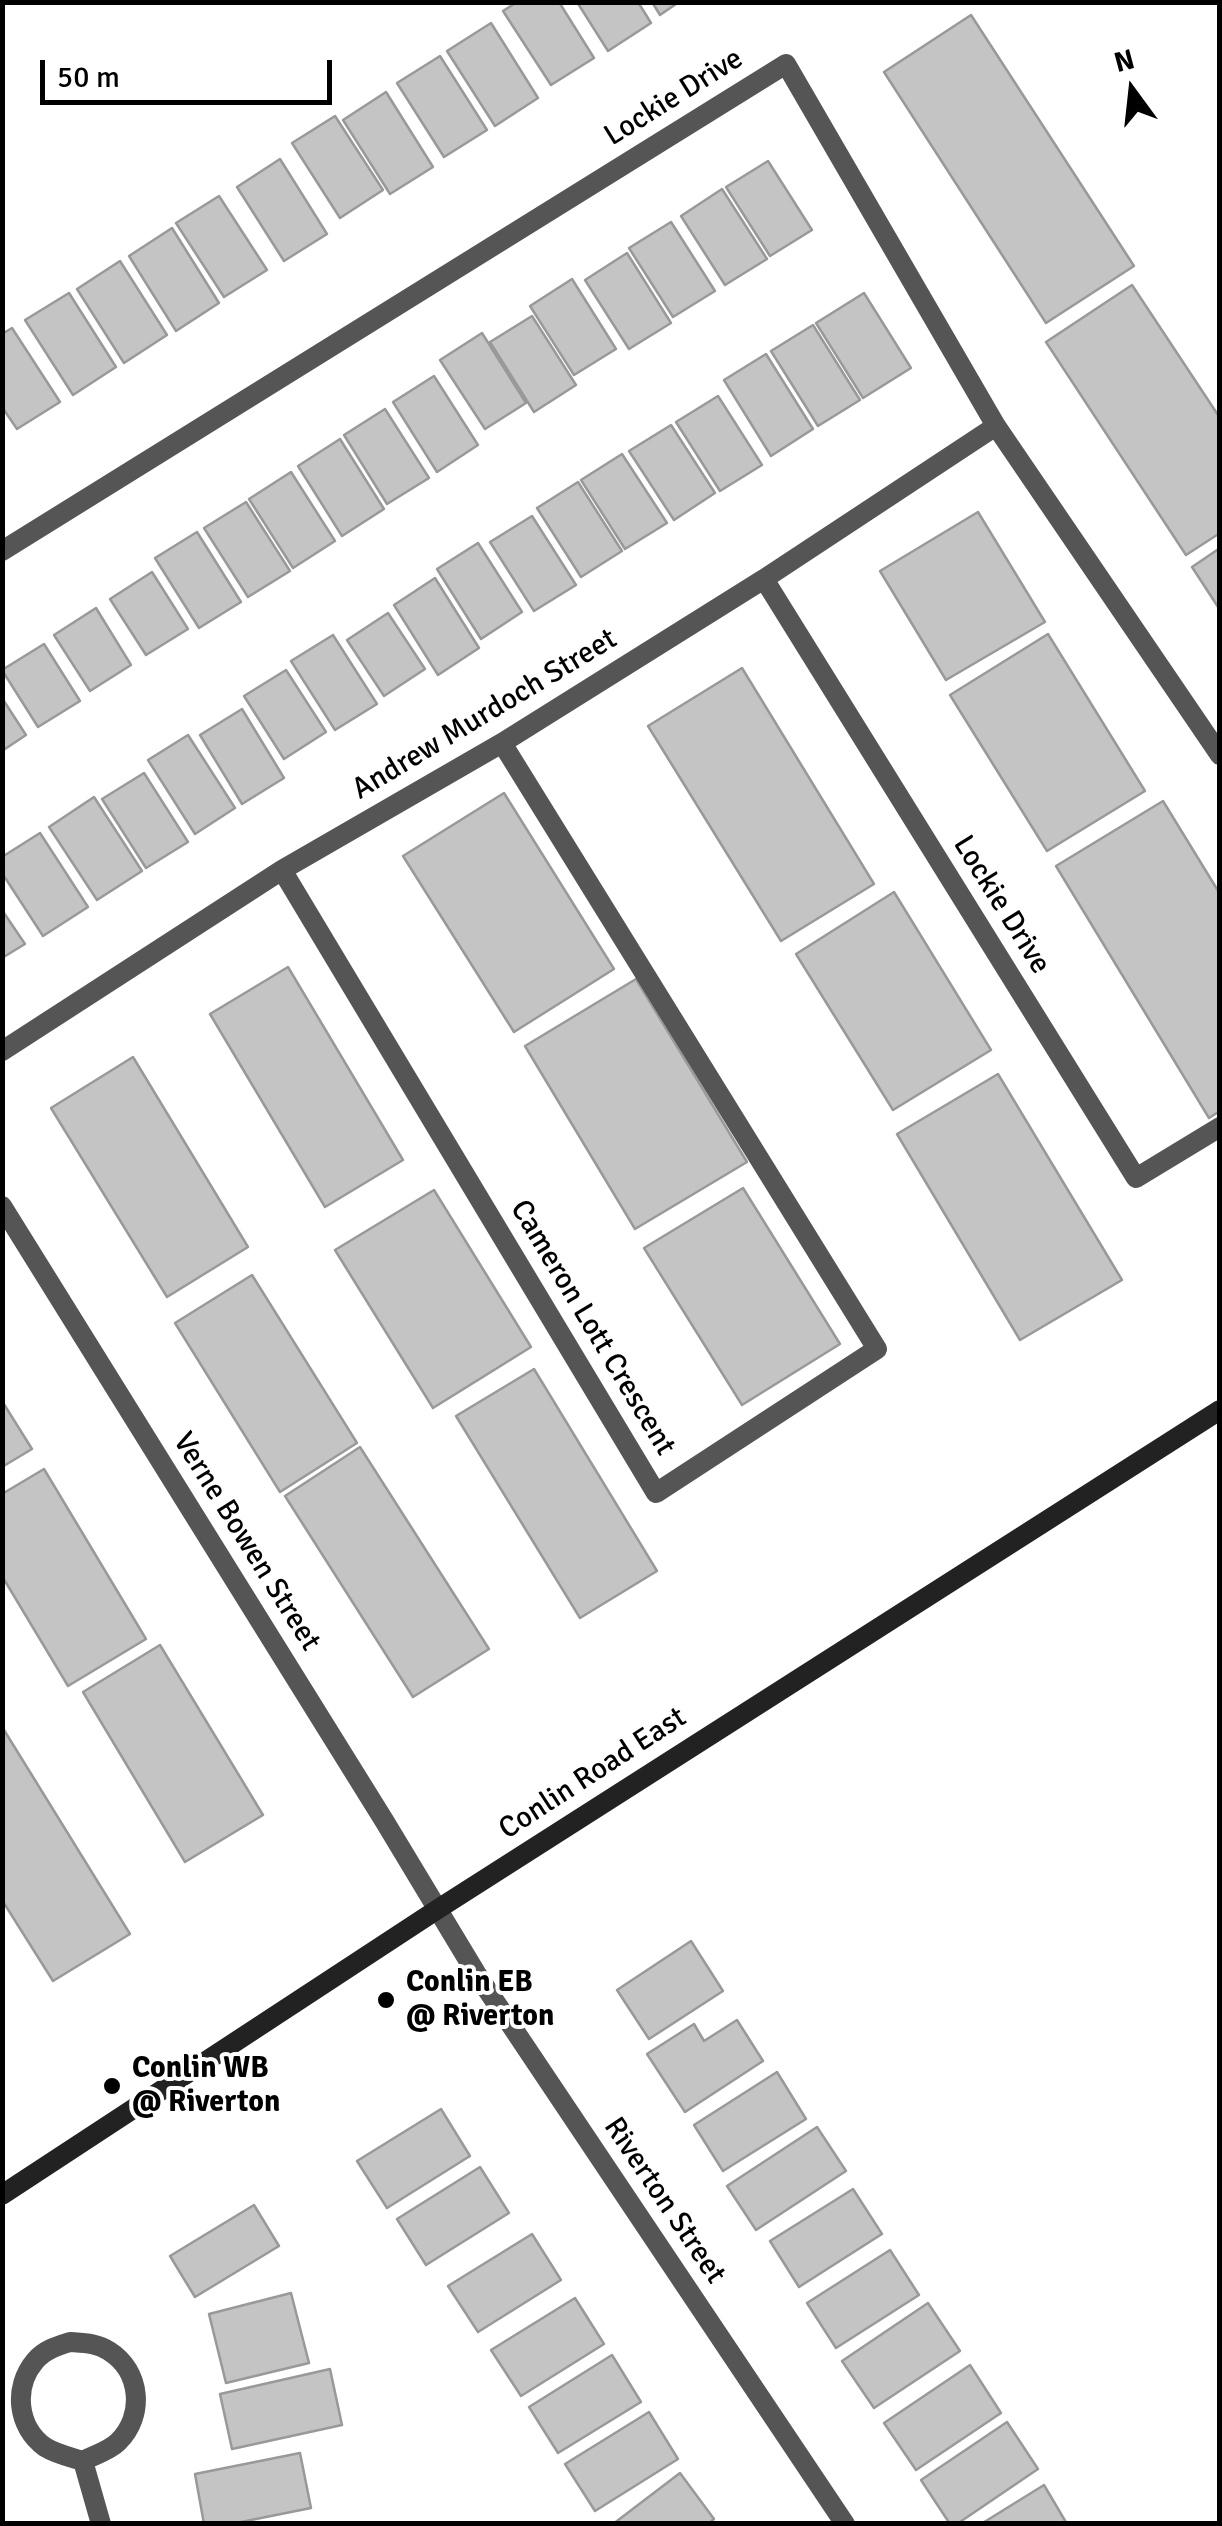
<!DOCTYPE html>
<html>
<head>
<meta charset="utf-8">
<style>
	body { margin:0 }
	#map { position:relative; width:1222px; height:2526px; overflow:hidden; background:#fff; font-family:Signika,sans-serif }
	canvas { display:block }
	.frame { position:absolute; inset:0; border:5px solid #000; pointer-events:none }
	.north { position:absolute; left:1082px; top:40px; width:100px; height:100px; -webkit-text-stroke:8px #fff; paint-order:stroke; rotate:345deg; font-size:28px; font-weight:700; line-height:40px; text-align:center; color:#000 }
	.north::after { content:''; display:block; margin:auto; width:35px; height:45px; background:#000; clip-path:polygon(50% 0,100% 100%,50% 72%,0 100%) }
	.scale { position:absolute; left:40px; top:60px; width:292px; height:45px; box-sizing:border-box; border:5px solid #000; border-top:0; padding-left:12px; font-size:30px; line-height:35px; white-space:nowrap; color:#000; -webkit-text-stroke:8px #fff; paint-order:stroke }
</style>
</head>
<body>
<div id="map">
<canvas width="1222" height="2526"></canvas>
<div class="frame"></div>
<div class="north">N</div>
<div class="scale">50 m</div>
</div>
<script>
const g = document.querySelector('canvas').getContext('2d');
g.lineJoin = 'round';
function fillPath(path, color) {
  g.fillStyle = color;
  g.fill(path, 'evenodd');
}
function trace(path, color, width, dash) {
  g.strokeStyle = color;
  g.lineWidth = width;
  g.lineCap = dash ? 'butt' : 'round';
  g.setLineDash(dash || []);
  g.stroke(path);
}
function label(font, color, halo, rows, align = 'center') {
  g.font = font + ' Signika,sans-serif';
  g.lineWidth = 8;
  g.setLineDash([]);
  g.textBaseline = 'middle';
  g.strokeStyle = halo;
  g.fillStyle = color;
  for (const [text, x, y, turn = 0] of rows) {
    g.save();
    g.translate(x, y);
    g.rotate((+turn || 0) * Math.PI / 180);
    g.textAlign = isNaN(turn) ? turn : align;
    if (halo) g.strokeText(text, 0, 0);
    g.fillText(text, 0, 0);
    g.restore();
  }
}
const building = new Path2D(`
	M517,2h42l35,56 -43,27 -48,-74z
	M577,2h61l13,21 -43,28z
	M652,2h27l-19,13z
	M971,15l163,251 -88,57 -162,-251z
	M491,23l47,75 -43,28 -48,-75z
	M440,56l47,74 -43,27 -47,-74z
	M386,92l47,75 -43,27 -47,-74z
	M335,116l48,74 -43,28 -48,-75z
	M280,159l47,75 -43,27 -47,-74z
	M768,161l44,69 -42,26 -44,-69z
	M722,189l45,70 -42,26 -44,-69z
	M219,196l48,74 -43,27 -48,-74z
	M671,222l44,69 -42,26 -44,-69z
	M172,228l47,75 -43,28 -47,-75z
	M627,253l44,70 -42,26 -44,-69z
	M120,261l47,74 -43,28 -47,-74z
	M572,279l44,70 -42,26 -44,-69z
	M1132,285l88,133v115l-34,22 -140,-213z
	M69,293l47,74 -43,28 -48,-75z
	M864,293l47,75 -48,30 -47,-75z
	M532,316l44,69 -42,27 -44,-70z
	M813,325l47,75 -42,26 -47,-75z
	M12,328l48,74 -43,27 -15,-22v-73z
	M482,333l44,70 -41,26 -45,-69z
	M766,354l47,75 -42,27 -47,-76z
	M434,376l44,69 -41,27 -44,-70z
	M718,396l44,69 -42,26 -44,-69z
	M385,409l44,69 -42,26 -43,-69z
	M671,425l44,68 -41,27 -45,-69z
	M340,439l44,70 -42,27 -44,-70z
	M622,454l45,69 -42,26 -44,-69z
	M291,472l44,69 -42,27 -44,-69z
	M578,482l44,69 -41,26 -44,-69z
	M246,502l44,69 -42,26 -44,-69z
	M978,512l67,110 -99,58 -66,-109z
	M532,516l44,69 -42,26 -44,-69z
	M197,532l44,70 -42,26 -44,-70z
	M478,543l44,69 -41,27 -44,-70z
	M1220,548v62l-28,-43z
	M152,572l36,57 -42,26 -36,-56z
	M435,578l44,70 -41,27 -44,-70z
	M96,608l35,57 -41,26 -36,-56z
	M388,613l37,56 -41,27 -37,-56z
	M1048,634l97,157 -98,60 -97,-156z
	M333,635l44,69 -42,26 -44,-69z
	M44,644l36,57 -42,26 -36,-57z
	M742,668l132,216 -93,57 -133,-215z
	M286,670l40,62 -42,27 -40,-63z
	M2,698l24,37 -24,16z
	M242,709l42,69 -42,26 -42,-69z
	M188,735l47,73 -40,26 -47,-74z
	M144,773l44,69 -42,26 -44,-69z
	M504,793l110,176 -100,63 -111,-176z
	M94,797l48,74 -45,29 -48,-73z
	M1163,801l57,93v217l-11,7 -153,-252z
	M40,833l48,74 -45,29 -41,-63v-16z
	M894,892l97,158 -98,60 -97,-156z
	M2,910l23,34 -23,14z
	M288,967l115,193 -78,47 -115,-193z
	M636,979l111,183 -112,67 -110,-183z
	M133,1057l115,190 -81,50 -116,-189z
	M998,1074l124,206 -102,60 -123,-206z
	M743,1188l97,156 -98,61 -98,-157z
	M434,1190l97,157 -98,61 -98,-158z
	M252,1275l105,168 -77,49 -105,-169z
	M534,1369l123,202 -77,47 -124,-202z
	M2,1401l30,48 -30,18z
	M360,1447l129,202 -76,48 -128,-201z
	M44,1469l102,170 -78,47 -66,-110v-82z
	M160,1645l103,170 -78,47 -102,-170z
	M4,1730l126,204 -77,47 -51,-81z
	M691,1941l32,50 -74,48 -32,-49z
	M737,2020l26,41 -78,51 -38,-58 47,-30 10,17z
	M777,2072l29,47 -83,52 -29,-46z
	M441,2109l29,47 -83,52 -30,-47z
	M817,2127l29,44 -90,59 -29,-44z
	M480,2167l29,46 -83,52 -29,-46z
	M853,2189l29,45 -83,53 -29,-46z
	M254,2205l25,41 -84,51 -25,-41z
	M532,2234l29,46 -83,52 -30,-46z
	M890,2250l29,45 -83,53 -29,-45z
	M291,2293l18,70 -83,20 -17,-69z
	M575,2298l29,46 -83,52 -30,-46z
	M928,2303l32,48 -86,57 -32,-47z
	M612,2355l29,47 -83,51 -29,-46z
	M970,2365l31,48 -85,57 -32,-47z
	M330,2369l12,56 -110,24 -12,-55z
	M649,2412l29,47 -83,52 -30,-47z
	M1007,2422l31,47 -81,55h-7l-29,-44z
	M300,2453l11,55 -80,16h-27l-9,-50z
	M680,2473l34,46 -6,5h-95z
	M1044,2485l23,39h-86z`);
fillPath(building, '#c4c4c4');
trace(building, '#999', 2.5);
trace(new Path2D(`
	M2,551l784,-487 210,362 224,329
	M764,579l372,599 84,-51
	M282,870l374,623 221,-144 -375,-606
	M2,1051l280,-181 220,-127 262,-164 232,-153
	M2,1206l383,616 91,151 369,551
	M70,2342c14,1 27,1 39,9 32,20 36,65 9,91 -9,9 -24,13 -35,19 -13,-4 -27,-7 -38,-14 -28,-20 -32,-60 -10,-86 9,-11 22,-15 35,-19z
	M83,2461l18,63`), '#555', 20);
trace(new Path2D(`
	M2,2195l436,-286 782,-499`), '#222', 20);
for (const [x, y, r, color] of [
	[386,2000,10,"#000"],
	[112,2086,10,"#000"]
]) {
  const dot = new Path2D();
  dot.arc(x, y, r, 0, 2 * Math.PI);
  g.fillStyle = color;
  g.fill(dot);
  trace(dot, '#fff', 4);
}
label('30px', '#000', '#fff', [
	["Lockie Drive",674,98,-32],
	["Andrew Murdoch Street",485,715,-31],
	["Lockie Drive",1001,905,58],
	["Cameron Lott Crescent",592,1328,59],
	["Verne Bowen Street",246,1542,58],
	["Conlin Road East",593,1774,-33],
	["Riverton Street",664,2201,56]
]);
label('bold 30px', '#000', '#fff', [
	["Conlin EB",406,1983],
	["@ Riverton",406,2017],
	["Conlin WB",132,2069],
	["@ Riverton",132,2103]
], 'left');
</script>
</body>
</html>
